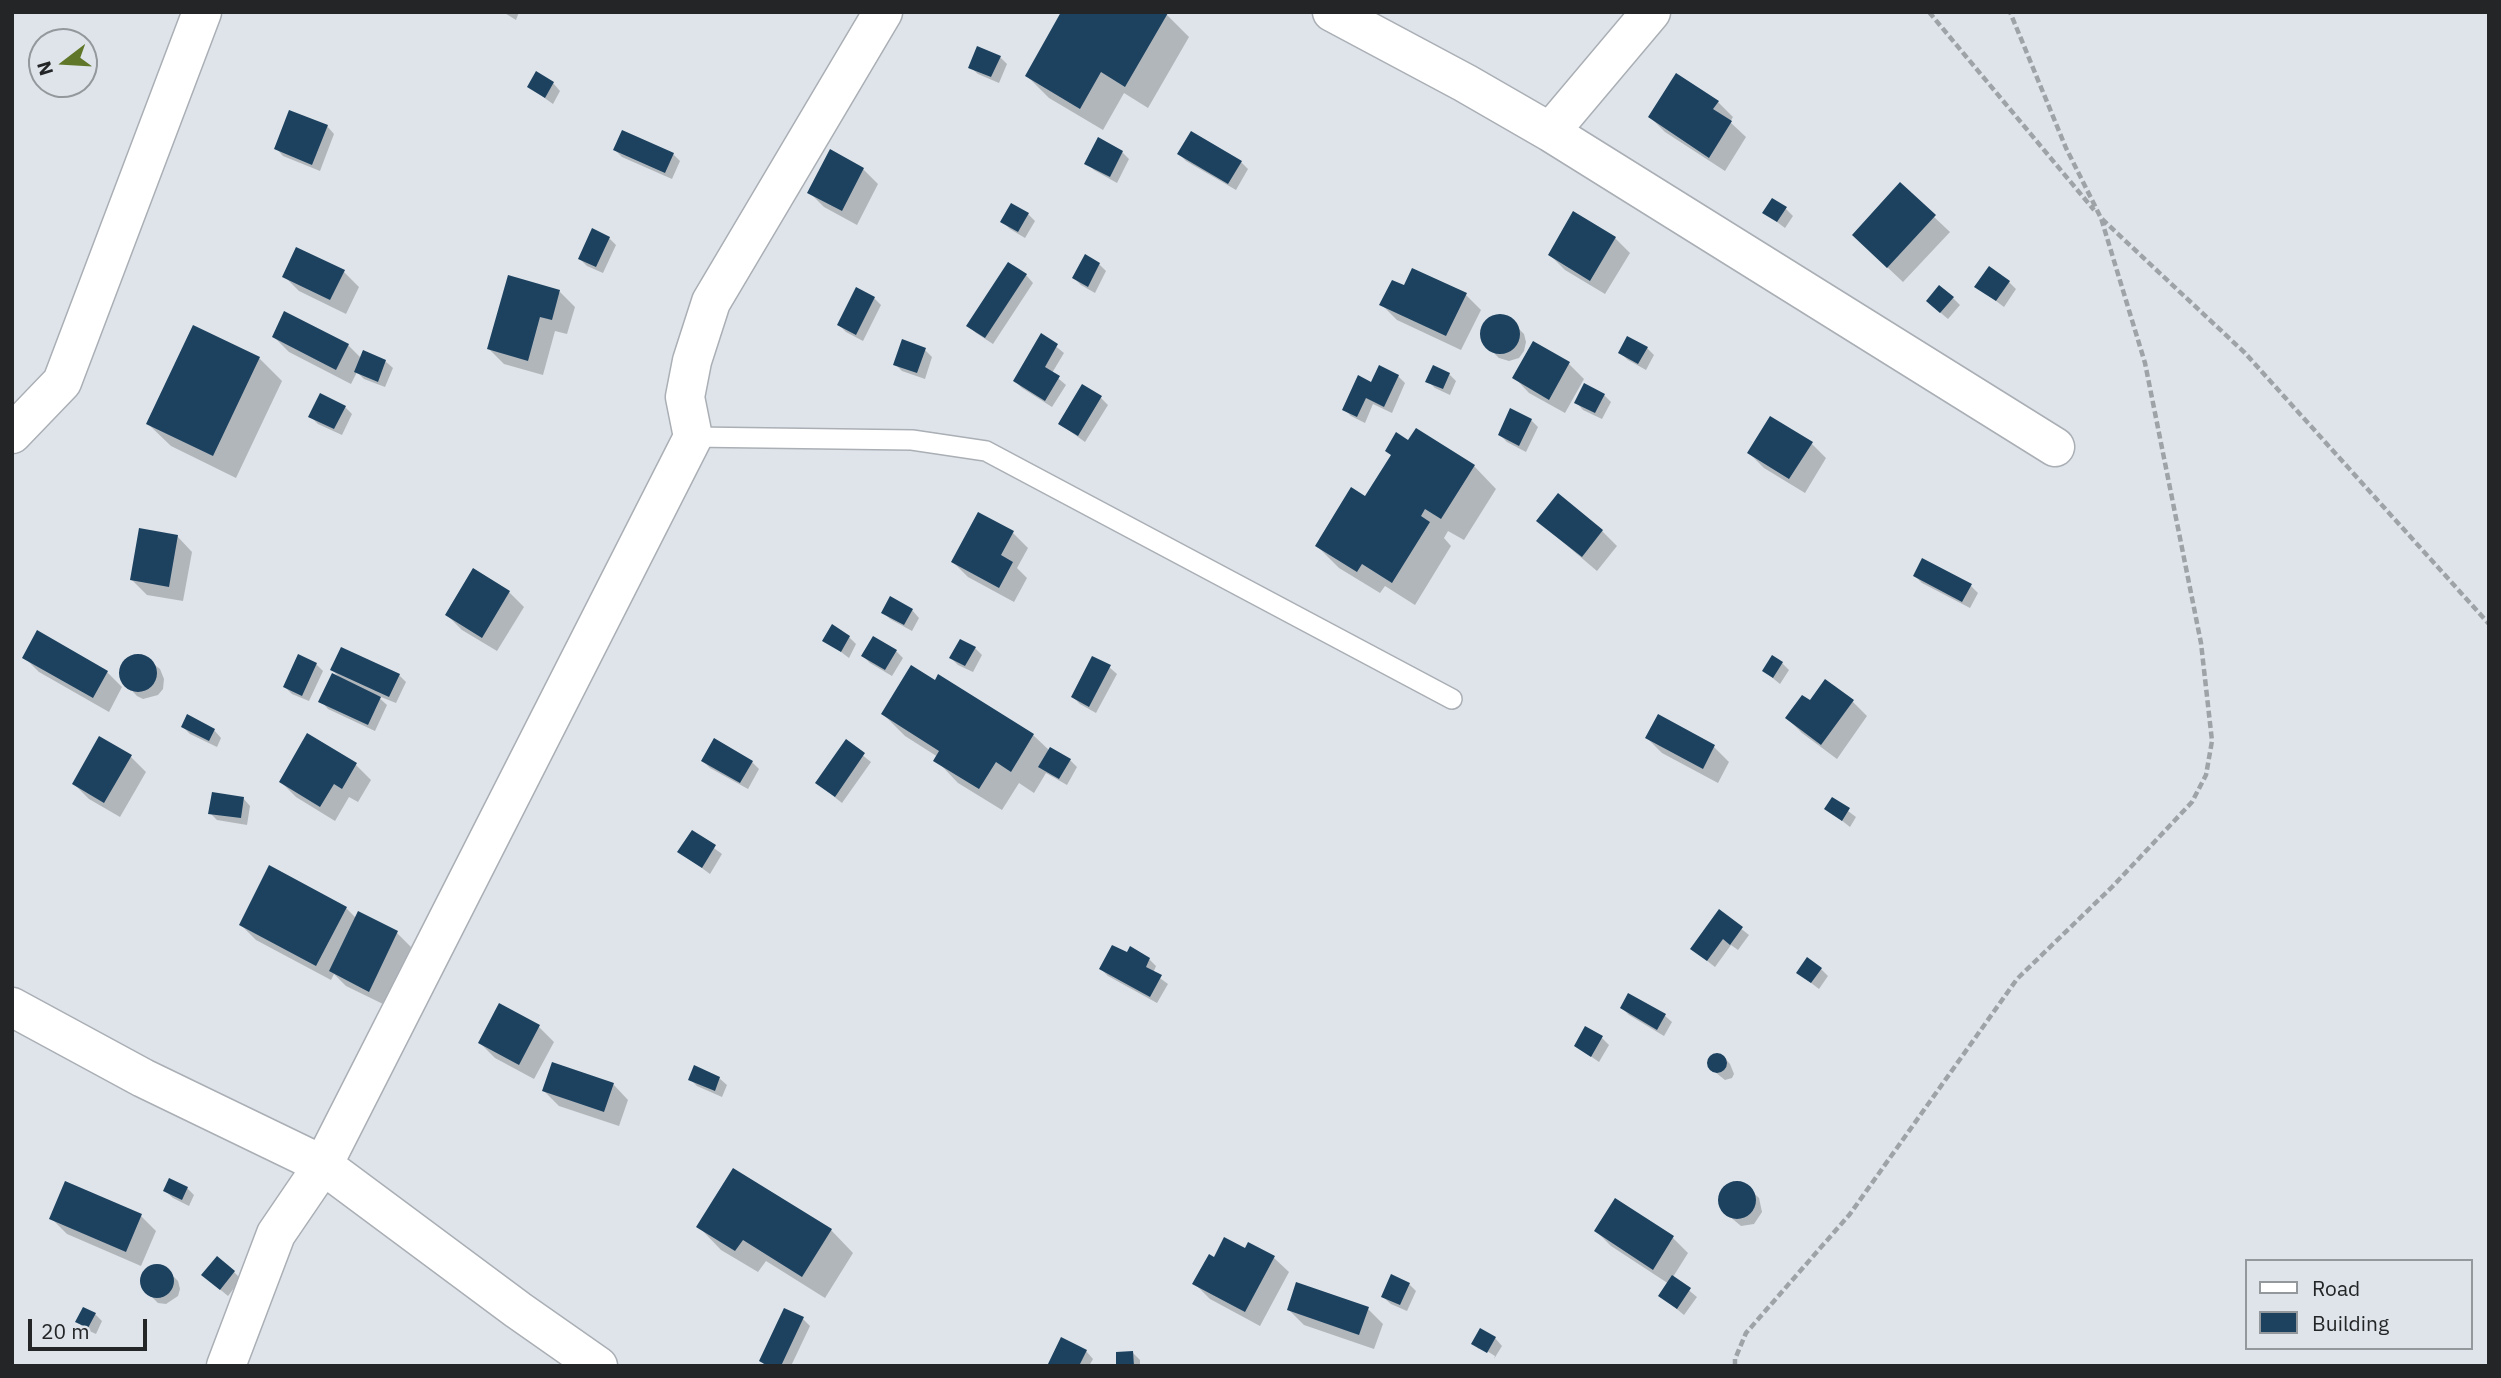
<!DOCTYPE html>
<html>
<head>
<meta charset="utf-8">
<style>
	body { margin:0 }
	#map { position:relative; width:2501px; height:1378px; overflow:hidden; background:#dee4ea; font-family:"IBM Plex Sans",sans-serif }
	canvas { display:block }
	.frame { position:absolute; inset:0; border:14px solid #232527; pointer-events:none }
	.legend { position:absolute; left:2245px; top:1259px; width:228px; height:91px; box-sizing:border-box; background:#dee4ea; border:2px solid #93989c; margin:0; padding:9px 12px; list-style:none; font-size:21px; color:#232527 }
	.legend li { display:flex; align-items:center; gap:14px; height:35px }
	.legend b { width:35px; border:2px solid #93989c }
	.north { position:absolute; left:28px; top:28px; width:70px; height:70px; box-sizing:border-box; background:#dee4ea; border:2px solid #93989c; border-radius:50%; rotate:253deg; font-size:19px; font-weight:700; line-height:28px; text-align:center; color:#232527 }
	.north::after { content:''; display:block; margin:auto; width:24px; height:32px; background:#607729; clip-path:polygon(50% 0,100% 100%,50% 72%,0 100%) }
	.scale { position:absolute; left:28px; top:1319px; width:119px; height:32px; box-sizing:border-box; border:4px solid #232527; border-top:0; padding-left:9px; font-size:21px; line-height:24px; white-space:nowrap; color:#232527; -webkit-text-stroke:5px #dee4ea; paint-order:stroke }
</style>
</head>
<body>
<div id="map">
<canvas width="2501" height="1378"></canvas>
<div class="frame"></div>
<ul class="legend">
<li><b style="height:9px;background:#fff"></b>Road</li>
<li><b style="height:19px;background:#1d4260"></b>Building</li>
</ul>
<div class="north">N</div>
<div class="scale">20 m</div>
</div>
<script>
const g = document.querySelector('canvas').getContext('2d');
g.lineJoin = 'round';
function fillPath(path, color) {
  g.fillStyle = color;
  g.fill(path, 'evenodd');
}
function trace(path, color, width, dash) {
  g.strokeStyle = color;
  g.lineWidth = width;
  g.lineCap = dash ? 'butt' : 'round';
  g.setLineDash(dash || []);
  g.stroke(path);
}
fillPath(new Path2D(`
	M503,12h16l-3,8z
	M1167,15l22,22 -41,71 -24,-15 -21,37 -54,-32 -22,-22z
	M1000,57l7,7 -8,19 -21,-9 -8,-7z
	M553,83l7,8 -7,13 -24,-17z
	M1718,102l15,15 -3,5 16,15 -21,34 -60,-39 -15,-15z
	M327,126l7,8 -14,37 -37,-15 -7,-8z
	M615,150l58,4 7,7 -8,18 -50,-22z
	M1122,152l7,7 -12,24 -23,-13 -7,-7z
	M1179,154l62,8 7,7 -12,21 -50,-29z
	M863,169l15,15 -21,41 -33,-18 -15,-15z
	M1900,185l50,47 -47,50 -34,-32z
	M1786,209l7,7 -8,12 -20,-15z
	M1028,214l7,7 -10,17 -15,-9 -7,-7z
	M609,238l7,7 -13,28 -16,-7 -7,-7z
	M1615,238l15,15 -25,41 -40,-24 -15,-15z
	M1099,264l7,7 -11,22 -14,-8 -7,-7z
	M344,272l15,15 -13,27 -47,-23 -15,-15z
	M1026,275l7,8 -40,61 -17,-11 -7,-7z
	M2009,282l7,7 -12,18 -28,-21z
	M1404,288l62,7 15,15 -20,40 -64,-30 -15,-15z
	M560,292l15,15 -8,27 -12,-3 -12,44 -39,-11 -15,-15z
	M874,298l7,7 -18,36 -17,-9 -7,-7z
	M1953,298l7,7 -12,14 -13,-11z
	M1500,316l9,3 15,15 2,8 -2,9 -5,7 -10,3 -10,-3 -15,-15 -3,-9 3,-9 7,-7z
	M1042,335l22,18 -12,20 14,12 -14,22 -30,-19 -7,-7z
	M274,337l74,8 14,14 23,2 8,7 -8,19 -21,-8 -7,-7 -6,12 -62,-32z
	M1533,344l36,20 15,15 -19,34 -36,-20 -15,-16z
	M1647,348l7,7 -8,15 -18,-10 -8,-7z
	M925,350l7,7 -7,22 -23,-8 -7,-7z
	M259,358l23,23 -46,97 -65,-32 -23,-22z
	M1449,374l7,7 -6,14 -15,-7 -7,-7z
	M1398,376l7,7 -13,30 -19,-9 -8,19 -14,-7 -7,-7z
	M1604,395l7,7 -9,17 -19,-9 -7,-8z
	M1101,398l7,7 -23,37 -25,-18z
	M345,407l7,7 -10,21 -24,-11 -7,-7z
	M1531,420l7,7 -12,25 -19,-10 -7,-7z
	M1409,442l65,24 22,23 -32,51 -16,-9 -4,7 7,8 -36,59 -30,-19 -5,7 -41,-25 -22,-22 49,-48z
	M1811,443l15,15 -21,35 -41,-25 -15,-15z
	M1538,521l64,10 15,15 -20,25z
	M1013,533l15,15 -11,20 10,10 -13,24 -46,-25 -15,-15z
	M177,536l15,16 -9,49 -36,-6 -15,-15z
	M1915,576l56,10 7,7 -8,15 -48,-25z
	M509,592l15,15 -27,44 -35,-21 -15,-15z
	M912,610l7,8 -7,13 -22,-12 -7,-7z
	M849,637l7,7 -7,14 -24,-18z
	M975,648l7,7 -9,17 -15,-7 -7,-7z
	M896,651l7,7 -11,18 -22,-13 -7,-7z
	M133,656h10l17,13 4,10 -1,10 -5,6 -15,4 -6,-3 -15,-16 -1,-9 3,-9z
	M24,657l83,15 15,15 -13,25 -70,-40z
	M1782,663l7,7 -9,14 -16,-13z
	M316,664l7,7 -14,30 -17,-7 -7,-7z
	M1109,667l8,7 -21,39 -16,-9 -7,-7z
	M332,670l67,5 7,7 -10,21 -20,-8 11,10 -12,26 -47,-22 -7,-8 21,-21z
	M1852,701l15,15 -30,43 -35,-26 -15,-15z
	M883,714l150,21 17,16 20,9 7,7 -10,18 -21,-12 -12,20 -15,-10 -17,27 -44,-27 -22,-23 2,-3 -33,-21z
	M1659,716l55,31 15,15 -11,21 -56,-30 -15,-15z
	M183,727l31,3 7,8 -4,9 -27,-13z
	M308,736l48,29 15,15 -13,22 -9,-5 -14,24 -39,-24 -15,-15z
	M846,742l25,20 -29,41 -25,-20z
	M131,757l15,15 -26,45 -31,-18 -15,-15z
	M703,761l49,1 7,7 -11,20 -38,-21z
	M243,798l7,8 -3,19 -30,-5 -7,-7z
	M1832,799l24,18 -6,10 -23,-18z
	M692,832l30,22 -12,20 -30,-22z
	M346,908l11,11 40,14 15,15 -27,57 -39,-19 -12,-12 -3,6 -75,-40 -15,-15z
	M1719,911l30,24 -11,15 -7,-5 -16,22 -23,-18z
	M1128,955l21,4 7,7 -3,7 15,11 -11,19 -49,-27 -7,-7z
	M1821,969l7,7 -9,13 -21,-16z
	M1622,1008l42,7 8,7 -8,14 -35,-21z
	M539,1027l15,15 -20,37 -39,-21 -15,-15z
	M1602,1038l7,7 -10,17 -23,-16z
	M1723,1056l7,8 4,10 -2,4 -7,2 -15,-12v-8l2,-3z
	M719,1078l8,7 -5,12 -25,-11 -7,-7z
	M613,1084l15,16 -9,26 -60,-20 -15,-15z
	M66,1183l75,33 15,15 -15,35 -74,-32 -15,-15z
	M1735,1183l9,1 15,14 3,14 -8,12 -13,2 -19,-16 -3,-8 1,-9 6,-8z
	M187,1188l7,7 -5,11 -16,-8 -8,-7z
	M1616,1200l57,38 15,15 -15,24 24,20 -13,18 -23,-19 8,-12 -58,-38 -15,-15z
	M699,1227l132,3 22,23 -28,45 -59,-37 -8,11 -37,-22z
	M1246,1251l27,6 16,15 -29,54 -50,-27 -15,-15 19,-25z
	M156,1266l8,1 14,14 2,8 -2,7 -12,8 -8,-1 -14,-14 -2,-8 1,-7 6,-6z
	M234,1272l7,7 -13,17 -17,-14z
	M1409,1284l7,7 -9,20 -16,-7 -8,-7z
	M1368,1309l15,15 -9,25 -70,-24 -15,-15z
	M95,1314l7,7 -6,13 -11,-5 -7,-7z
	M803,1319l7,7 -19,40h-25l-5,-5z
	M1495,1338l7,8 -8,13 1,-3 -16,-10v3l-6,-6z
	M1086,1351l7,8 -4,7h-40z
	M1133,1353l7,7v6h-22z`), '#0003');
fillPath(new Path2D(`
	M1061,12h105l2,1 -43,74 -24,-15 -21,37 -55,-33z
	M977,46l24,10 -10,21 -23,-9z
	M536,71l18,11 -9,16 -18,-11z
	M1676,73l43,28 -6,8 19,12 -23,37 -61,-41z
	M289,110l39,15 -16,40 -38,-16z
	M622,130l52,23 -9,20 -52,-23z
	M1191,131l51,30 -14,23 -51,-30z
	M1098,137l25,14 -13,26 -26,-13z
	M830,149l34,19 -22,43 -35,-18z
	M1900,182l36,33 -49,53 -35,-33z
	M1772,198l15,9 -10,15 -15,-9z
	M1011,203l18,10 -11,19 -18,-10z
	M1573,211l43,26 -26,44 -42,-26z
	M592,228l18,9 -14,30 -18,-8z
	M296,247l49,23 -15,30 -48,-23z
	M1085,254l15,9 -12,24 -16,-9z
	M1008,262l19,12 -42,64 -19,-12z
	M1989,266l21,15 -14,20 -22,-14z
	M1412,268l55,25 -21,43 -67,-31 13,-25 12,5z
	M508,275l52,15 -8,30 -12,-3 -12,44 -41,-12z
	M1939,285l15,12 -14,16 -14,-12z
	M856,287l19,10 -19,38 -19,-10z
	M284,311l65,33 -13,26 -64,-33z
	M1480 334a20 20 0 1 1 40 0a20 20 0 1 1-40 0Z
	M193,325l67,32 -47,99 -67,-32z
	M1041,333l17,11 -13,23 15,9 -15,25 -32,-20z
	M1627,336l21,11 -10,17 -20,-11z
	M902,339l24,9 -9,25 -24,-8z
	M1533,341l37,21 -21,38 -37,-22z
	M363,350l23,10 -8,22 -24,-10z
	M1379,365l20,10 -15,32 -18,-9 -9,19 -15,-7 16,-35 13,7z
	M1433,365l17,8 -7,16 -18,-7z
	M1584,383l21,11 -10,19 -21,-10z
	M1082,384l20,12 -24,40 -20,-12z
	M320,393l26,13 -12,23 -26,-12z
	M1510,408l22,11 -13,27 -21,-11z
	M1770,416l43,26 -24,37 -42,-26z
	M1416,428l59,37 -34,54 -16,-10 -4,7 9,6 -38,61 -30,-19 -5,8 -42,-26 36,-59 14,9 26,-41 -6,-4 11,-19 12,8z
	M1558,493l45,37 -21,27 -46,-36z
	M978,512l36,19 -13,24 12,7 -14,26 -48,-26z
	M139,528l39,7 -9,52 -39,-7z
	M1922,558l50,26 -10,18 -49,-26z
	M473,568l37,23 -28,47 -37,-23z
	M890,596l23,13 -9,16 -23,-12z
	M832,624l18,12 -9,16 -19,-11z
	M37,630l71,41 -15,27 -71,-40z
	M873,636l24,14 -12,20 -24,-14z
	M960,639l16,8 -11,19 -16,-8z
	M341,647l59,27 -11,23 -59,-27z
	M119 673a19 19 0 1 1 38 0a19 19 0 1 1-38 0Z
	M298,654l19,9 -15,33 -19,-9z
	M1772,655l11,7 -10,16 -11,-7z
	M1092,656l19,9 -22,42 -18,-10z
	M911,665l24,15 3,-6 96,60 -23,38 -15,-10 -17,27 -46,-28 6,-10 -58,-37z
	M332,673l49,24 -13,28 -50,-23z
	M1825,679l29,21 -33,45 -36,-27 17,-23 8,5z
	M187,714l28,15 -6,12 -28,-14z
	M1658,714l57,31 -12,24 -58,-31z
	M307,733l50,30 -15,26 -8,-5 -14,23 -41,-25z
	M99,736l33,19 -28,48 -32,-19z
	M714,738l39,23 -13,22 -39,-22z
	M846,739l19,14 -30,44 -20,-14z
	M1050,747l21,12 -12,20 -21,-12z
	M212,792l32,5 -3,21 -33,-4z
	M1832,797l18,11 -8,13 -18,-12z
	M692,830l24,15 -14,23 -25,-16z
	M269,865l78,42 -31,59 -77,-41z
	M1719,909l24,18 -13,18 -7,-6 -16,22 -17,-12z
	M358,911l40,20 -29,61 -40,-21z
	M1112,945l15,7 3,-6 20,12 -4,9 16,8 -12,22 -51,-28z
	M1807,957l15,11 -11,15 -15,-10z
	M1628,993l38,21 -9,16 -37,-22z
	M499,1003l41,22 -21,40 -41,-22z
	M1585,1026l18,10 -12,21 -17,-11z
	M1707 1063a10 10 0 1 1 20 0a10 10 0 1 1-20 0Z
	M552,1062l62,21 -10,29 -62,-21z
	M694,1065l26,12 -5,14 -27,-11z
	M733,1168l99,61 -30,48 -59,-37 -8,11 -39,-24z
	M169,1178l19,9 -6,13 -19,-9z
	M1718 1200a19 19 0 1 1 38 0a19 19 0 1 1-38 0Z
	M65,1181l77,33 -16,38 -77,-33z
	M1615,1198l59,38 -21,34 -59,-39z
	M1224,1237l21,11 3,-6 27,14 -30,56 -53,-28 17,-30 5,3z
	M217,1256l18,15 -15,19 -19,-15z
	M140 1281a17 17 0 1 1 34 0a17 17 0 1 1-34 0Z
	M1391,1274l19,9 -10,22 -19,-8z
	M1672,1275l19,13 -14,21 -19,-13z
	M1296,1282l73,25 -10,28 -72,-25z
	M83,1307l13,6 -8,15 -13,-6z
	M784,1308l20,9 -23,49h-13l-9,-5z
	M1480,1328l16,9 -9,16 -16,-9z
	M1061,1337l26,13 -8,16h-32z
	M1133,1351l1,15h-18v-14z`), '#1d4260');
const lane = new Path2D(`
	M693,437l219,3 74,11 466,248`);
const street = new Path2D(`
	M1332,12l133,71 85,49 505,315
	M1550,132l101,-120
	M12,434l50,-52 140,-370
	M12,1007l131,71 180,87 195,145 80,56
	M226,1366l50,-132 47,-69 370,-728 -8,-40 7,-36 19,-59 172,-290`);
trace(lane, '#aaafb5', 22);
trace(street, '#aaafb5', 41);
trace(new Path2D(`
	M1929,12l165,198
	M2102,219l143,134 244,271
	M1735,1366v-7l11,-26 104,-119 167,-235 95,-92 80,-85 14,-27 6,-34 -11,-98 -56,-280 -44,-145 -35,-70 -56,-136`), '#9ea3a8', 4.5, [7, 3.5]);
trace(lane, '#fff', 19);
trace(street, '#fff', 38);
</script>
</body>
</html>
